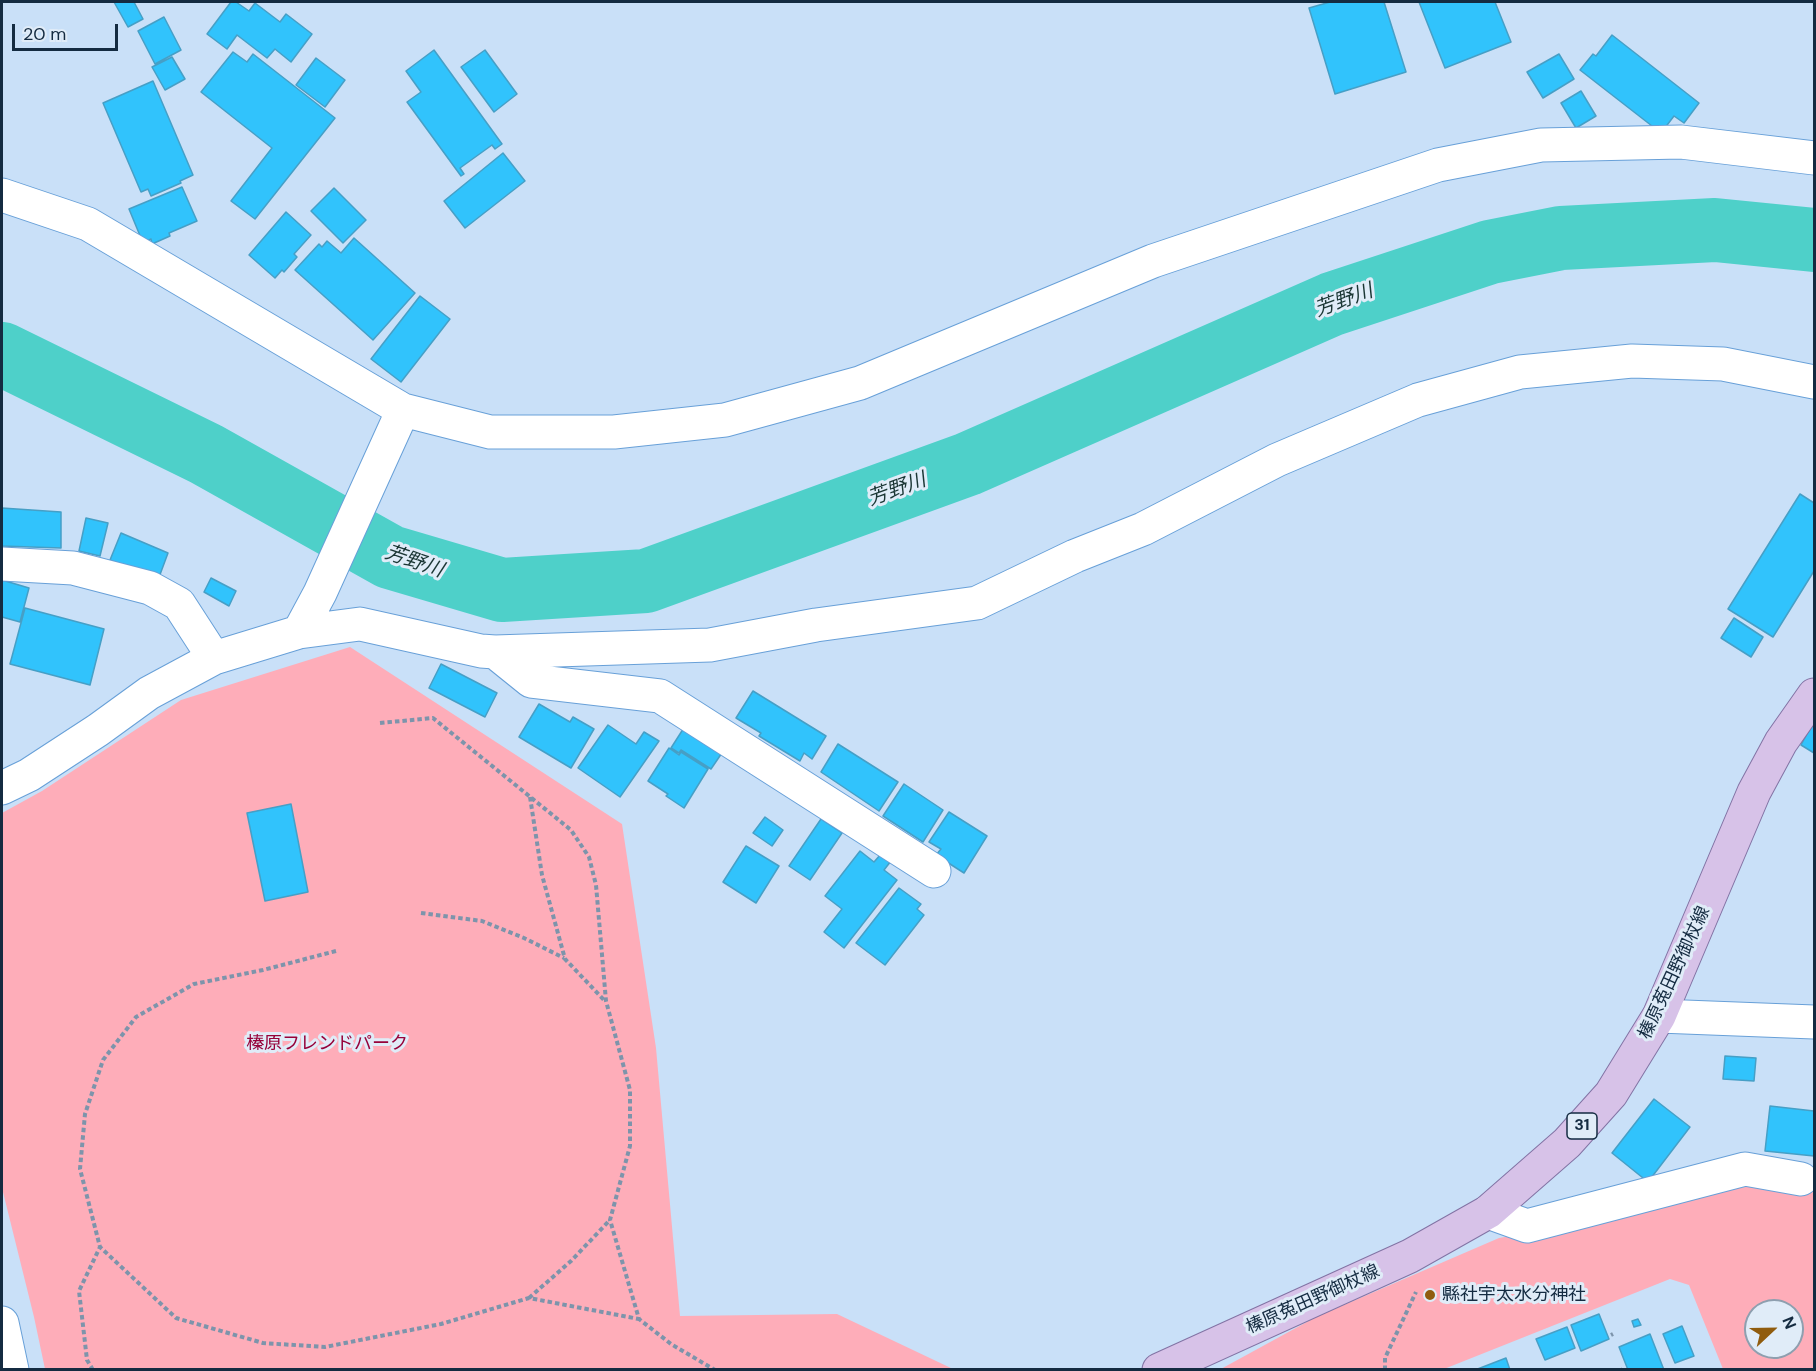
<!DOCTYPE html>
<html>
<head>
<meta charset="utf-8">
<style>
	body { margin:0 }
	#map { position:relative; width:1816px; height:1371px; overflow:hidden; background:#c9e0f8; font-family:"DM Sans",sans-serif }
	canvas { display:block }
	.frame { position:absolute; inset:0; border:3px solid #142b41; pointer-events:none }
	.north { position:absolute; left:1744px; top:1299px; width:60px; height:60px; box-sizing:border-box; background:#e0ecf8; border:2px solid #8e9faf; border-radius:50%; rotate:68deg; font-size:16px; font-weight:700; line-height:24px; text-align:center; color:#142b41 }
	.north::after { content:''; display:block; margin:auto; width:21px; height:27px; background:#905c0e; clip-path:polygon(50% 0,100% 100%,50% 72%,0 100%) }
	.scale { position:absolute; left:12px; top:24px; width:106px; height:27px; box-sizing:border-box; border:3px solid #142b41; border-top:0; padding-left:8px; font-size:18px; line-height:21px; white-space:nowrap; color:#142b41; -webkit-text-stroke:4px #e0ecf8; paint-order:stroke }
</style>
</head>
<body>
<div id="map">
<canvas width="1816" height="1371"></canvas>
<div class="frame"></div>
<div class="north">N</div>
<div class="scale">20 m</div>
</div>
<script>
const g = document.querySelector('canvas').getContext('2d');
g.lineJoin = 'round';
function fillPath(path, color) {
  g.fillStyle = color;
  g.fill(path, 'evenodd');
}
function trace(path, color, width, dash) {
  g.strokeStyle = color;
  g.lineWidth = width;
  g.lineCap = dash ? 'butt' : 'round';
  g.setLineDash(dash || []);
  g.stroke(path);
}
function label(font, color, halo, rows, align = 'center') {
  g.font = font + ' "DM Sans","Noto Sans JP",sans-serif';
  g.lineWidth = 6;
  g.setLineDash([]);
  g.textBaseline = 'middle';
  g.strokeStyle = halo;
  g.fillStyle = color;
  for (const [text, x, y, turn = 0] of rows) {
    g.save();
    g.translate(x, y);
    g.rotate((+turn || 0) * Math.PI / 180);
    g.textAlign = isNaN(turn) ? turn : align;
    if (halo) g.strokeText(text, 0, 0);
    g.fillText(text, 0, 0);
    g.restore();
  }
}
fillPath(new Path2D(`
	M350,647l272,177 34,224 24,268 157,-2 116,55h-908l-11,-52 -32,-129v-375l40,-22 139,-91z
	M1814,1178v191h-91l-34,-84 -19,-6 -226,90 -225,1 97,-53 183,-79 86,-15 153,-35zM1756,1311h36v36h-36z`), '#feadb9');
trace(new Path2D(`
	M2,354l204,100 184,103 112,33 144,-9 322,-117 364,-160 158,-52 71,-14 154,-8 99,10`), '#4ed0c9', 64);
const building = new Path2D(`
	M114,2h20l9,17 -15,8z
	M231,2h5l13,9 6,-8 25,19 6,-8 26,20 -21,28 -16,-13 -8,9 -30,-23 -10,14 -20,-15z
	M1330,2h54l22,70 -71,22 -26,-86z
	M1419,2h76l16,40 -66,26z
	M164,17l17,33 -26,14 -17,-33z
	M1612,35l87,68 -15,20 -10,-7 -13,17 -81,-63 13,-16 3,2z
	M434,50l68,94 -7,5 -3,-4 -32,23 4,6 -3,2 -54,-74 14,-10 -15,-21z
	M485,50l32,44 -23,18 -33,-45z
	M233,52l14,10 6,-8 82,64 -80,101 -24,-18 41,-53 -71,-56z
	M1559,54l15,25 -31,19 -16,-26z
	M172,57l13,22 -20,11 -13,-23z
	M316,58l29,22 -20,27 -29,-22z
	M153,81l40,94 -13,6 1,2 -30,13 -3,-7 -7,3 -38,-89z
	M1581,91l15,25 -20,12 -15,-25z
	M503,153l22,28 -60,47 -21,-27z
	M182,187l15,34 -28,12 1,3 -18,8 -1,-5 -8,4 -14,-34z
	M334,188l32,32 -23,23 -32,-32z
	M286,212l25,23 -17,19 3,3 -13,15 -2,-2 -7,8 -26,-23z
	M354,238l61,55 -42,47 -78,-70 24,-26 3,3 5,-6 14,12z
	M420,296l30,23 -49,63 -30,-23z
	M1800,494l14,9v68l-41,66 -45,-28z
	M2,508l59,4v36l-59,-2z
	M86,518l22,5 -8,33 -21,-5z
	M121,533l47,20 -10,27 -48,-20z
	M211,578l25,13 -7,15 -25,-14z
	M2,580l27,8 -9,34 -18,-5z
	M25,608l79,21 -14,56 -80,-21z
	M1734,618l29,19 -12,20 -30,-19z
	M441,664l56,29 -12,24 -56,-29z
	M753,691l73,45 -14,23 -8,-6 -4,8 -41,-25 2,-3 -25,-15z
	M539,704l31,18 3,-5 21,12 -23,39 -52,-31z
	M1814,721v32l-13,-8z
	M687,723l39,24 -15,22 -30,-19 -2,3 -8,-5z
	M608,725l28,19 8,-12 15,9 -39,56 -42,-29z
	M838,744l60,38 -19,29 -58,-39z
	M669,748l10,7 2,-3 27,17 -24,39 -18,-12 2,-2 -20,-13z
	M904,784l39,26 -20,32 -40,-26z
	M291,804l17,88 -43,9 -18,-88z
	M949,812l38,24 -23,37 -28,-18 5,-6 -12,-7z
	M765,817l18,13 -11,16 -19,-13z
	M821,819l21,14 -32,47 -21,-14z
	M746,846l33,20 -23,37 -33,-21z
	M860,851l14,11 7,-8 10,7 -7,9 13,10 -53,68 -20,-16 18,-23 -17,-13z
	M899,888l22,16 -4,5 7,6 -39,50 -29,-22z
	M1725,1056l31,2 -2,23 -31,-2z
	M1654,1099l36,28 -42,55 -36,-29z
	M1770,1106l44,5v45l-49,-5z
	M1599,1314l10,25 -28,12 -10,-26z
	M1638,1319l3,6 -7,2 -2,-6z
	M1682,1326l12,30 -19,7 -12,-29z
	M1567,1327l8,21 -30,12 -9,-21z
	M1650,1334l14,36h-36l-9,-23z
	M1506,1358l4,12h-35z`);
fillPath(building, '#31c3fc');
trace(building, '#469fc6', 1.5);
const minor = new Path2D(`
	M2,195l86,29 315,186 87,22h124l111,-12 135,-37 293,-122 285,-96 103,-20 140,-3 133,16
	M2,564l71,4 77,20 29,16 35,54
	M299,632l21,-39 83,-183
	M495,652l36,29 129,15 274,175
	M2,788l27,-13 69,-45 51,-37 65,-35 85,-26 61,-8 121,27 14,1 215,-7 106,-20 161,-22 98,-47 68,-27 134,-69 141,-60 102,-28 112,-11 91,3 91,18
	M1659,1016l155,6
	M1488,1212l39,14 218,-57 56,10
	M2,1323l10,47`);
const primary = new Path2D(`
	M1159,1370l251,-114 78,-44 79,-69 44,-49 48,-78 95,-224 27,-50 33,-47`);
trace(minor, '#68a0d8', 35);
trace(primary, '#8273a4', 35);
trace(new Path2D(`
	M380,723l53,-5 138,112 18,27 7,28 10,116 24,89v56l-20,74 29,99 32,25 44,26
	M530,797l12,78 23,84 40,42
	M421,913l61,8 42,17 40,20
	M336,951l-73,19 -69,14 -58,33 -33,43 -18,54 -5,55 20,78 76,71 87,25 62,4 116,-23 88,-26 110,21
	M529,1298l42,-37 38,-40
	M1611,1335l2,-1
	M93,1370l-6,-10 -8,-69 21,-44
	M1385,1370v-12l31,-66
	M1622,1370l1,-1`), '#7d94ab', 4, [4.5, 3]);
trace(minor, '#fff', 33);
trace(primary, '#d7c2e8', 33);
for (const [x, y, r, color] of [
	[1430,1295,6,"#905c0e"]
]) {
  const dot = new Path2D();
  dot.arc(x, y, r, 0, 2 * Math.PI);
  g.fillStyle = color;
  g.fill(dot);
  trace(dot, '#e0ecf8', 2);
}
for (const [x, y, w] of [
	[1582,1126,30]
]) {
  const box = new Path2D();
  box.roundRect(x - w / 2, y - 13, w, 26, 4.5);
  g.fillStyle = '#e0ecf8';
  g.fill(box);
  trace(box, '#142b41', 1.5);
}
label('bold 16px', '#142b41', null, [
	["31",1582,1126]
]);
label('18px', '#142b41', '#e0ecf8', [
	["榛原菟田野御杖線",1675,973,-65],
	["榛原菟田野御杖線",1313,1300,-24]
]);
label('18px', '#96023a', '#e0ecf8', [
	["榛原フレンドパーク",327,1044]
]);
label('18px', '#142b41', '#e0ecf8', [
	["縣社宇太水分神社",1442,1295]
], 'left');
label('italic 20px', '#1a3634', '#e0ecf8', [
	["芳野川",1344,301,-20],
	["芳野川",897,490,-20],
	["芳野川",414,562,19]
]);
</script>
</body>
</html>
